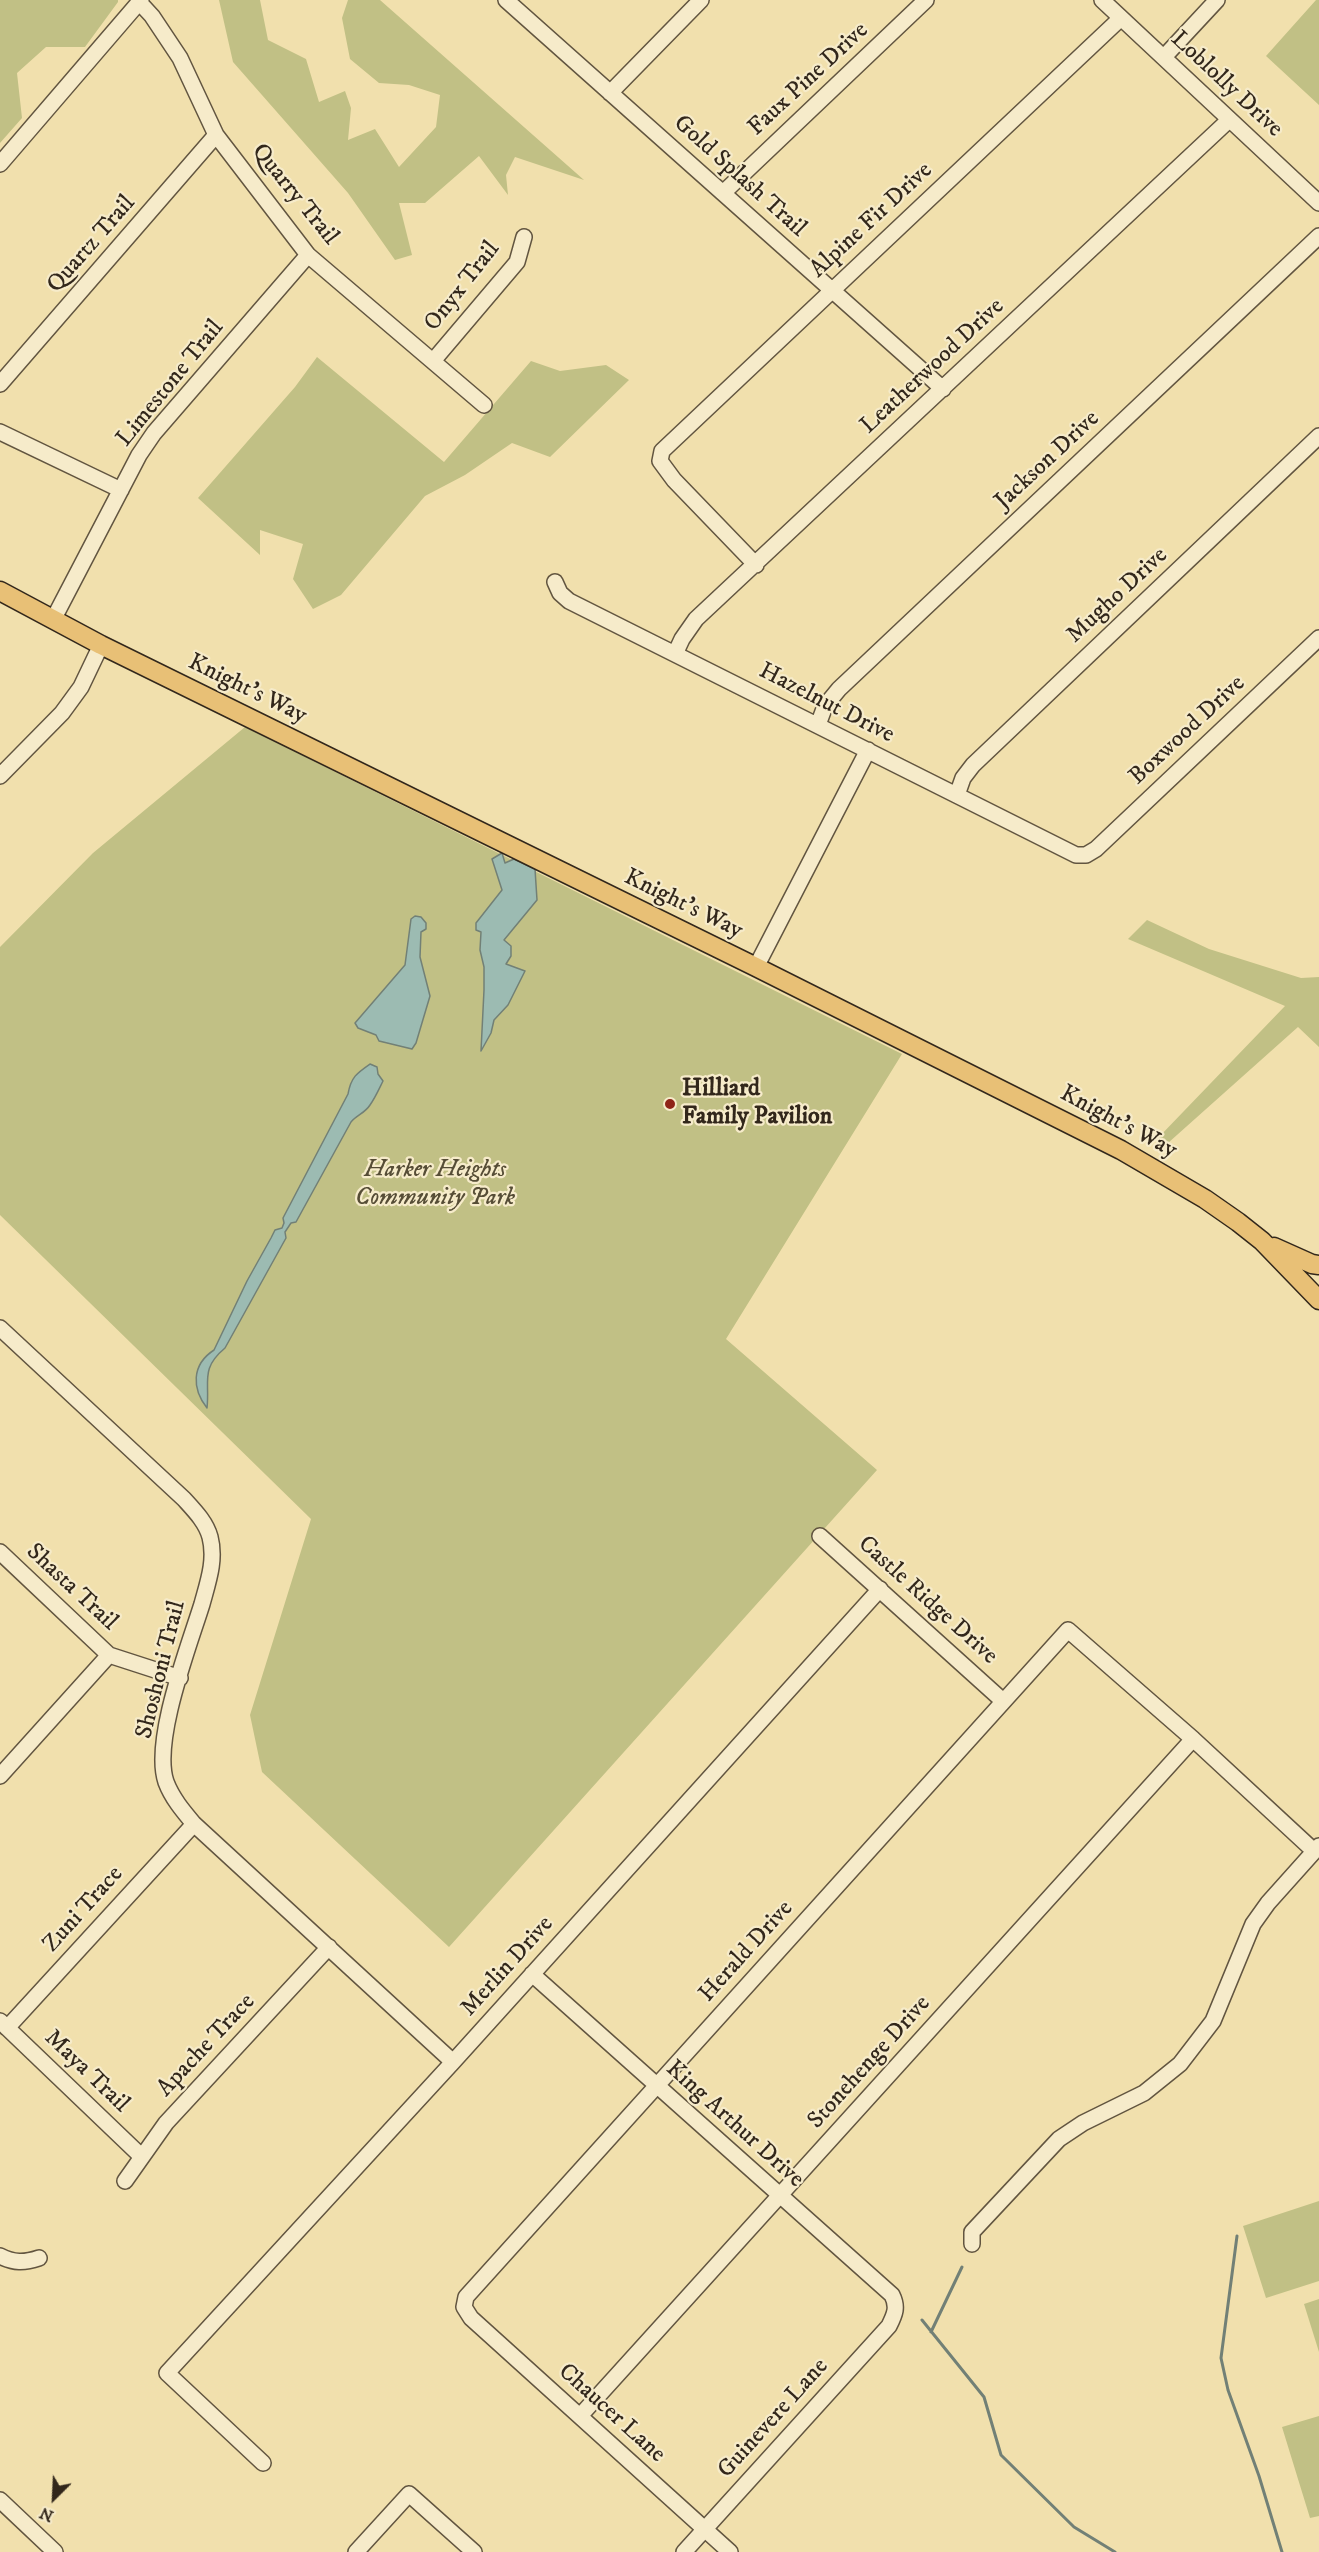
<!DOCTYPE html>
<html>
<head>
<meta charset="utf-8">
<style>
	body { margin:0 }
	#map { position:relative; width:1319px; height:2552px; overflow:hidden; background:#f1e0ad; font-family:"IM FELL DW Pica",serif }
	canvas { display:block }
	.north { position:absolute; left:24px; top:2468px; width:60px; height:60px; -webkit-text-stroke:4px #f6ebca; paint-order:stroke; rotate:204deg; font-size:16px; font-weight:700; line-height:24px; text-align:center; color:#32271b }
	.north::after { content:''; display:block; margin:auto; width:21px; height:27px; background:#32271b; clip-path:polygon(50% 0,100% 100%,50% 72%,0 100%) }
</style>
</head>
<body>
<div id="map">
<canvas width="1319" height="2552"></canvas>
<div class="north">N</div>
</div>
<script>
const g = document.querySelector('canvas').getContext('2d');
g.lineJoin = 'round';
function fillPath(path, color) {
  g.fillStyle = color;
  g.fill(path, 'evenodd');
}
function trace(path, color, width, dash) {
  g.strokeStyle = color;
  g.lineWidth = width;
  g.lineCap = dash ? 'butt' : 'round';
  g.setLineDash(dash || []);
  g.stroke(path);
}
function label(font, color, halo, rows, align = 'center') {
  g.font = font + ' "IM FELL DW Pica",serif';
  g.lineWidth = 4.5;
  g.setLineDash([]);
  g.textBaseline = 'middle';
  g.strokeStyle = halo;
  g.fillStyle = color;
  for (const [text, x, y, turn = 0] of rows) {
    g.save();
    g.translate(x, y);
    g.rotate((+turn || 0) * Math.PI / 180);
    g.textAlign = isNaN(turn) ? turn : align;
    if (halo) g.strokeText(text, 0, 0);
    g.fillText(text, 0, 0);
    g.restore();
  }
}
fillPath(new Path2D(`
	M0,0h118v2l-33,45h-39l-29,26 5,45 -22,25z
	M219,0h41l8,40 38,19 13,43 26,-11 6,17 -3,32 27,-11 24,38 37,-40 4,-32 -31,-10 -30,-2 -29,-24 -8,-41 6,-18h32l204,180 -69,-23 -9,18 2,20 -29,-39 -54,47h-26l13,52 -17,5 -47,-67 -115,-131z
	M1316,0h3v105l-53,-49z
	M317,357l127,105 87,-101 29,10 46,-6 23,15 -79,77 -38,-14 -47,32 -40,21 -84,99 -28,14 -20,-30 10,-35 -43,-14v25l-62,-57 97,-111z
	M245,727l657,327 -176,285 151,131 -428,477 -187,-175 -12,-57 61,-196 -311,-304v-268l93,-94z
	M1147,920l62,29 92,29 18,-1v70l-21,-20 -130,116 -10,-5 127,-132 -157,-67z
	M1319,2201v80l-53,17 -23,-72z
	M1319,2299v53l-15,-48z
	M1319,2416v100l-9,2 -28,-91z`), '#c1c085');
const water = new Path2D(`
	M502,853l3,10 9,-4 21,10 2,31 -33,40 7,6v10l-5,8 19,7 -17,34 -14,15 -3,13 -10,18 3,-61v-23l-4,-17 1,-18 -5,-2v-7l26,-33 -10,-31z
	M415,916l6,1 5,6v6l-5,3 -1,25 10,39 -14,47 -4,6 -33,-8 -3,-6 -18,-7 -3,-5 50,-58 6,-46z
	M370,1064l7,3 1,7 5,7c-4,8 -8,17 -13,24 -5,8 -13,10 -19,17l-55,100 -5,1 -6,9 1,6 -61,110c-25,21 -15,33 -18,60 -15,-19 -16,-43 7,-58l33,-69 24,-43 4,-8 7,-2 2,-5 -1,-5 65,-124c3,-17 9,-21 22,-30z`);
fillPath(water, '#9cbbb2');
trace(water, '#728076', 1.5);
trace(new Path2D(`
	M1237,2236l-16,122 7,32 31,86 23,76
	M922,2320l62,77 17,58 73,72 41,25
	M931,2332l31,-65`), '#728076', 3);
const minor = new Path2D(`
	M506,0l437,389
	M1102,0l217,203
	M139,2l13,14 28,42 36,77 92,120 176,150
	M1164,57l53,-57
	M610,93l91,-93
	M0,164l141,-164
	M723,193l203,-193
	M433,361l84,-99 7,-25
	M0,384l216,-249
	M0,432l121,58
	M756,565l-82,-85 -14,-19 2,-10 459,-433
	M555,582l5,11 9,8 507,254h10l10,-6 223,-211
	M54,618l85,-163 15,-22 154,-178
	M675,654l7,-15 14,-20 533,-499
	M818,725l7,-19 14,-17 480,-453
	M0,776l62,-63 19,-26 20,-42
	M957,795l6,-17 10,-13 346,-329
	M756,967l112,-217
	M0,1328l184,171c10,11 22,23 26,38 6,23 -2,45 -8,67 -13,42 -50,137 -36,178 6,16 17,29 28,42l259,238
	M820,1536l183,165
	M0,1552l109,103 71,23
	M0,1776l109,-121
	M532,1974l360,321c6,12 3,19 -3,31l-205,226
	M0,2021l141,135
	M7,2028l187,-204
	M125,2181l41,-58 163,-176
	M972,2244v-12l87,-93 24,-16 61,-30 36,-29 33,-43 40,-97 15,-21 51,-57
	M0,2256c14,7 24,7 39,2
	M580,2416l613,-677
	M263,2463l-96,-90 286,-311 427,-473
	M0,2500l55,52
	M356,2552l53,-58 65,58
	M730,2552l-259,-234 -7,-11 2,-10 602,-667 125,109 121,112`);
const major = new Path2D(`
	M0,591l101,54 655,322 365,183 84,49 33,23 24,19 57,59
	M1274,1247l38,17 7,1`);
trace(minor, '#625540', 18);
trace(major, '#32271b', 21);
trace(minor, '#f6ebca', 15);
trace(major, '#e8c076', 18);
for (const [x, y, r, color] of [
	[670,1104,6,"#8f2418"]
]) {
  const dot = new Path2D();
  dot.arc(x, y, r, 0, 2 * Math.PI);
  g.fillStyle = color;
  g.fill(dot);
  trace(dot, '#f6ebca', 2);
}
label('24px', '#32271b', '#f6ebca', [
	["Faux Pine Drive",809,80,-43],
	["Loblolly Drive",1226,85,43],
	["Gold Splash Trail",739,177,42],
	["Quarry Trail",294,195,51],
	["Alpine Fir Drive",872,221,-43],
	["Quartz Trail",92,245,-49],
	["Onyx Trail",463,287,-52],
	["Leatherwood Drive",933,367,-43],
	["Limestone Trail",171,384,-51],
	["Jackson Drive",1048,461,-43],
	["Mugho Drive",1118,596,-43],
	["Knight's Way",247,690,26],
	["Hazelnut Drive",826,704,27],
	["Boxwood Drive",1188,731,-43],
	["Knight's Way",683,905,26],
	["Knight's Way",1118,1123,28],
	["Shasta Trail",71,1588,43],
	["Castle Ridge Drive",927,1601,42],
	["Shoshoni Trail",162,1670,-76],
	["Zuni Trace",84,1910,-48],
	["Herald Drive",747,1952,-48],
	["Merlin Drive",508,1967,-48],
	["Apache Trace",207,2046,-47],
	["Stonehenge Drive",870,2063,-48],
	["Maya Trail",86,2072,44],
	["King Arthur Drive",734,2125,42],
	["Chaucer Lane",611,2414,42],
	["Guinevere Lane",774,2419,-48]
]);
label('bold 24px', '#32271b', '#f6ebca', [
	["Hilliard",682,1090],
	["Family Pavilion",682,1118]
], 'left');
label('italic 24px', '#564d36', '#f6ebca', [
	["Harker Heights",435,1171],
	["Community Park",435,1199]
]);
</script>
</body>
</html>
